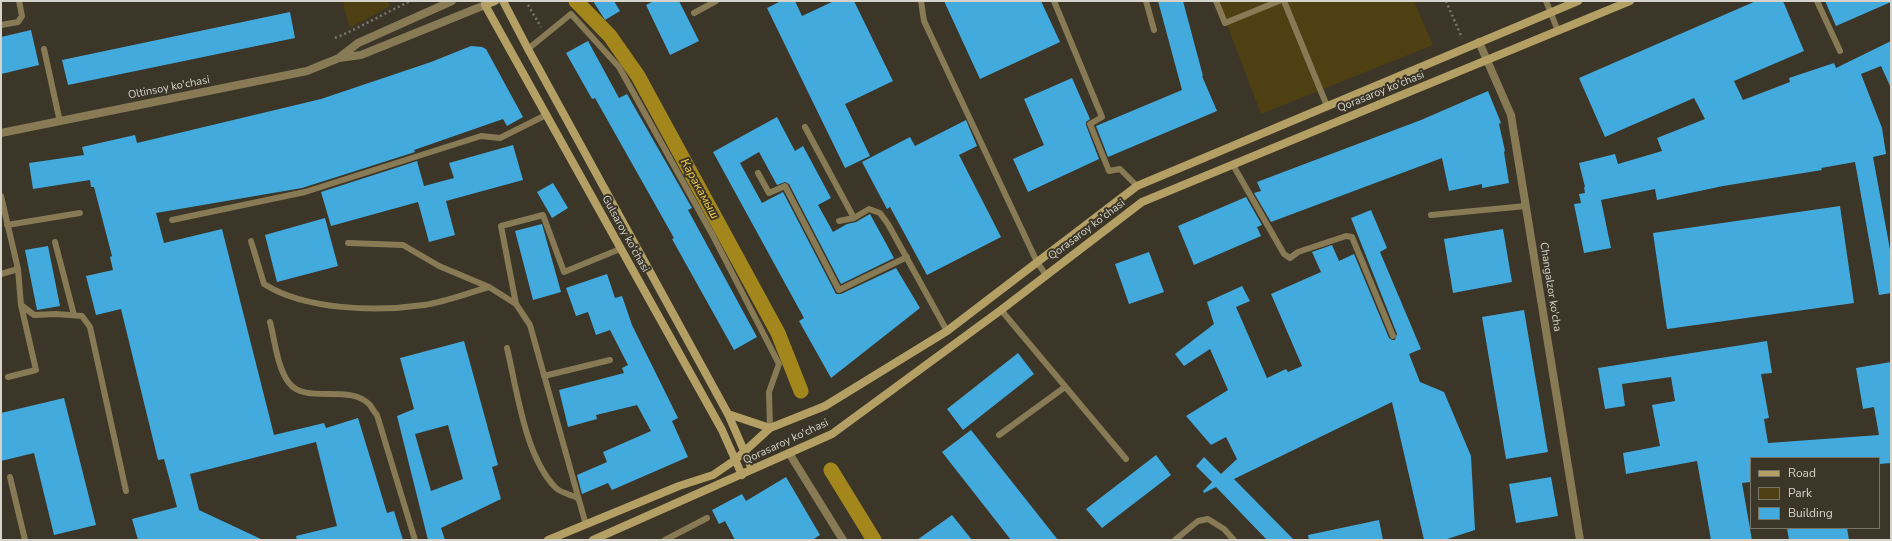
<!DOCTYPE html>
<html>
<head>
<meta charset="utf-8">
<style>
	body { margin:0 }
	#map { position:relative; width:1892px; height:541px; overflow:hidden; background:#3b3628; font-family:"Nunito Sans",sans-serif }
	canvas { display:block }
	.frame { position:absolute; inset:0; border:2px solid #d5d3ca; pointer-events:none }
	.legend { position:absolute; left:1750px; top:457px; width:130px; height:72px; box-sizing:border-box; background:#3b3628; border:1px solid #797569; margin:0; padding:5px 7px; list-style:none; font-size:12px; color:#d5d3ca }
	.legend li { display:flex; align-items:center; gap:8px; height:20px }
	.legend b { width:20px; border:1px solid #797569 }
</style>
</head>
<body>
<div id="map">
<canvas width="1892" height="541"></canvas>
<div class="frame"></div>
<ul class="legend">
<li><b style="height:5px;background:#b4a064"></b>Road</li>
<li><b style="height:11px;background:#4e4012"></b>Park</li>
<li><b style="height:11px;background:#43aade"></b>Building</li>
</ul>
</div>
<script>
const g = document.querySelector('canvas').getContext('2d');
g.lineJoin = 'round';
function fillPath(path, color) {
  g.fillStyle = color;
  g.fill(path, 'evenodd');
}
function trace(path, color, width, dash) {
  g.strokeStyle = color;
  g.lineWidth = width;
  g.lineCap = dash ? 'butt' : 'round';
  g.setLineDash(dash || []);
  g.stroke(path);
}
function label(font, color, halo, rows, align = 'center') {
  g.font = font + ' "Nunito Sans",sans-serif';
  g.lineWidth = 4;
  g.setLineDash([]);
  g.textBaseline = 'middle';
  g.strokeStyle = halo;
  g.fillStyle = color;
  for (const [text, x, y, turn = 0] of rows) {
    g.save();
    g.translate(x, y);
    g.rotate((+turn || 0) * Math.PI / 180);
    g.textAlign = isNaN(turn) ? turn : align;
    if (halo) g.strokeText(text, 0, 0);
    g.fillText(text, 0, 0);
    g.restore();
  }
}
fillPath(new Path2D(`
	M344,1h43l3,5 -40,22 -6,-20z
	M1218,1h196l19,44 -172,69z`), '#4e4012');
trace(new Path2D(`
	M576,1l34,35 28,40 140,257 23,58
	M831,470l43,70`), '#a4871c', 15);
fillPath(new Path2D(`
	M593,1h21l6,10 -15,9z
	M654,1h25l20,40 -29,14 -24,-50z
	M781,1h14l7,15 32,-15h20l39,80 -48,23 25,52 -25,12 -78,-160z
	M944,1h97l19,41 -80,37z
	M1158,1h25l20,75h-1l15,35 -109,46 -12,-31 86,-36z
	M1756,1h27l21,50 -70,30 9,19 47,-18 -1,-4 45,-15 2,5 55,-27v47l-10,-22 -20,8 21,54 4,26 -13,3 18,98v38l-12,2 -24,-133 -34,6 1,2 -99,16 -66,14 -2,-11 -54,11 10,48 -27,5 -10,-49 7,-1 -2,-9 6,-1 -1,-6h1l-6,-24 36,-9 3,10 44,-13 -5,-13 48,-19 -11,-21 -89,39 -26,-59z
	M1825,1h66v1l-55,24z
	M290,12l5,26 -227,47 -6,-25z
	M31,30l8,35 -38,9v-37z
	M588,41l31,57 8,-4 65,114 -4,2 69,127 -23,13 -62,-111 2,-1 -79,-140 -3,1 -26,-46z
	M471,46l11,1 4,2 37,68 -16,9 -4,-7 -89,31 1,2 -113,36 -146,25 8,30 58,-14 52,206 50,-12 2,5 32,-10 29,95 7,-2 9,29h-106l-1,-4 41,-10 -21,-84 -126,32 9,36 64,30h-125l-6,-21 45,-12 -13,-48 -6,1 -37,-151 -25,6 -10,-39 27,-6 -3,-13 2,-1 -18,-69h-3l-1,-7 -57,9 -4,-26 55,-8 -2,-8 53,-12 2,8 184,-44 110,-37z
	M1072,78l18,41 -4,3v3l13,34 -71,33 -15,-33 31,-14 -20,-46z
	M1488,91l13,32 -2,1 6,27 -1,1 5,31 -27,5v-4l-33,7 -7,-33 -171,64 -17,-29 7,-2 -4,-9 164,-62z
	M777,117l18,34 8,-5 28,52 -13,7 15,27 14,-8 9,-2 14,-8 24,44 -53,26 -52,-100 -4,-2 -8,3 -18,-33 -19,11 22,40 21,-11 53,102h5l55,-26 24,40 -89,70 -32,-57 5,-3 -91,-166z
	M966,120l11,26 -18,9 42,82 -74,38 -37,-68 -3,2 -25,-47 48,-25 5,9z
	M513,145l10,35 -77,21 9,34 -26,7 -11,-40 -87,24 -10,-34 96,-31 7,25 30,-8 -5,-15z
	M553,183l15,25 -16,10 -15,-26z
	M1246,197l16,28 -5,2 4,9 -67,29 -16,-39z
	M1840,206l14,97 -187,26 -14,-96z
	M1371,210l16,38 -7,4 41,97 -12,5 11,28 24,10 27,64 4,74 -31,10h-20l-32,-138 -158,77 60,61h-27l-51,-53 -12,6 -1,-2 9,-9 -16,-16 8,-9 17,17 16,-15 -11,-22 -15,8 -25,-29 42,-26 -18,-41 -26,17 -9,-12 39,-30 -7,-22 35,-16 8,15 -14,6 31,71 19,-9 2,3 14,-6 -31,-72 50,-22 -9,-20 20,-7 7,16 15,-7 35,84 3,2h3l2,-6 -46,-116z
	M325,218l13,48 -61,16 -12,-47z
	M542,224l19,68 -28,8 -18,-69z
	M1503,229l9,53 -59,11 -9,-54z
	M48,246l12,60 -23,4 -12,-60z
	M1149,252l15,40 -35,12 -14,-40z
	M607,274l8,24 7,-2 10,29 46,93 -6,3 16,36 -76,33 -4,-7 -26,11 -5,-19 30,-13 -4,-10 48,-21 -14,-26 -41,10 1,4 -29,8 -9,-37 65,-17 -2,-5 6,-3 -18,-35 -14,5 -8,-23 -12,4 -10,-28z
	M1524,310l24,142 -42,7 -24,-142z
	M464,341l34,124 -6,2 9,32 -60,29 4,12h-17l-31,-124 17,-7 -14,-51zM448,425l15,54 -32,12 -16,-57z
	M1767,341l5,32 -11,1 8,44 -5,1 4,24 111,-8 -5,-28 -11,2 -7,-41 35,-6v101l-12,1v-6h-128v24l-9,1 10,57h-41l-14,-79 -71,13 -3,-21 37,-7 -8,-41 23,-4 -4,-24 -49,7 3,22 -20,3 -7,-41z
	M1018,353l16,21 -71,56 -16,-21z
	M64,398l32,127 -42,10 -20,-82 -33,8v-48z
	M971,430l87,110h-47l-69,-88z
	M1156,455l15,20 -69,53 -16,-19z
	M786,477l34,58 -8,5h-77l-10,-19 -6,3 -7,-14 30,-16 4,7z
	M1551,477l7,39 -42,7 -7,-39z
	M952,515l20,25h-55z
	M1379,520l4,20h-74l-1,-5z
	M1787,528h60l2,12h-60z`), '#43aade');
trace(new Path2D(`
	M1446,1l16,37
	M528,5l13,22
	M335,38l14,-6 61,-31`), '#7a766a', 2.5, [2, 3]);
trace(new Path2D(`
	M921,1l3,20 113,241 9,13
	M1054,1l48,116 -12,7 19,47 11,-2 17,17
	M1146,1l8,29
	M1216,1l9,22 54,-22
	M1284,1l43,105
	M1546,1l12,30
	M1817,1l23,50
	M694,13l22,-12
	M1,25l17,-3 4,-6 -3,-15
	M44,49l16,73
	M528,49l43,-35 48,53 93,167 67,130 -10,28 1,36
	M805,127l49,91
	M1233,165l51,89 6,4 8,-6 48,-16 6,1 41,99
	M758,173l11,20 16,-7 54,104 68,-33
	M1,196l17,73 -17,5
	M1431,215l95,-9
	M172,220l133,-28 176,-56 19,2 46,-23
	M839,221l15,-3 15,-9 11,4 8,11 59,107
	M7,225l73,-12
	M251,241l13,43c41,26 112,28 160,21 21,-3 44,-12 65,-18
	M55,242l19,73
	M348,243l55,2 36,21 50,21 27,17 14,21 56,200
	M18,269l3,36 13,10 22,-1 26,2 8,11 36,164
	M516,304l-15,-78 42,-11 21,57 56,-23
	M1001,310l125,149
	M270,322c5,19 7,45 19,61 17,22 61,0 81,22 2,3 4,7 7,10l38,125
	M507,348c10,42 18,109 49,140 5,5 16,7 22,10
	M544,376l66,-16
	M8,377l28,-7 -15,-65
	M999,435l66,-48
	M10,477l15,63
	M665,540l42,-22
	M1175,540l23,-19 10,-2 16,10 10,11`), '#877a55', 6);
trace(new Path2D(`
	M1479,42l32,73 69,425
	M789,453l54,87`), '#877a55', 8);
trace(new Path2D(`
	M340,57l18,-14 94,-42
	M1,133l306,-62 32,-13 22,-3 124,-50`), '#877a55', 8);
trace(new Path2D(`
	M486,1l-1,4 237,425 20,45
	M503,1l25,48 200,365 24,55
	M485,5l10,-4
	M728,414l42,14
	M548,540l131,-54 34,-11 22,-15 35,-32 55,-22 122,-75 190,-145 441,-185
	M593,540l239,-106 169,-124 141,-108 488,-201`), '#b4a064', 8);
label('11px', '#d5d3ca', '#3b3628', [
	["Oltinsoy ko'chasi",169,88,-11],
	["Qorasaroy ko'chasi",1381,92,-22],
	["Qorasaroy ko'chasi",1087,230,-37],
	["Gulsaroy ko'chasi",625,234,61],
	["Changalzor ko'cha",1550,287,81],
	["Qorasaroy ko'chasi",786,442,-25]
]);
label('italic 12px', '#f4cd48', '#3b3628', [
	["Каракамыш",699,189,61]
]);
</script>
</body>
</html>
